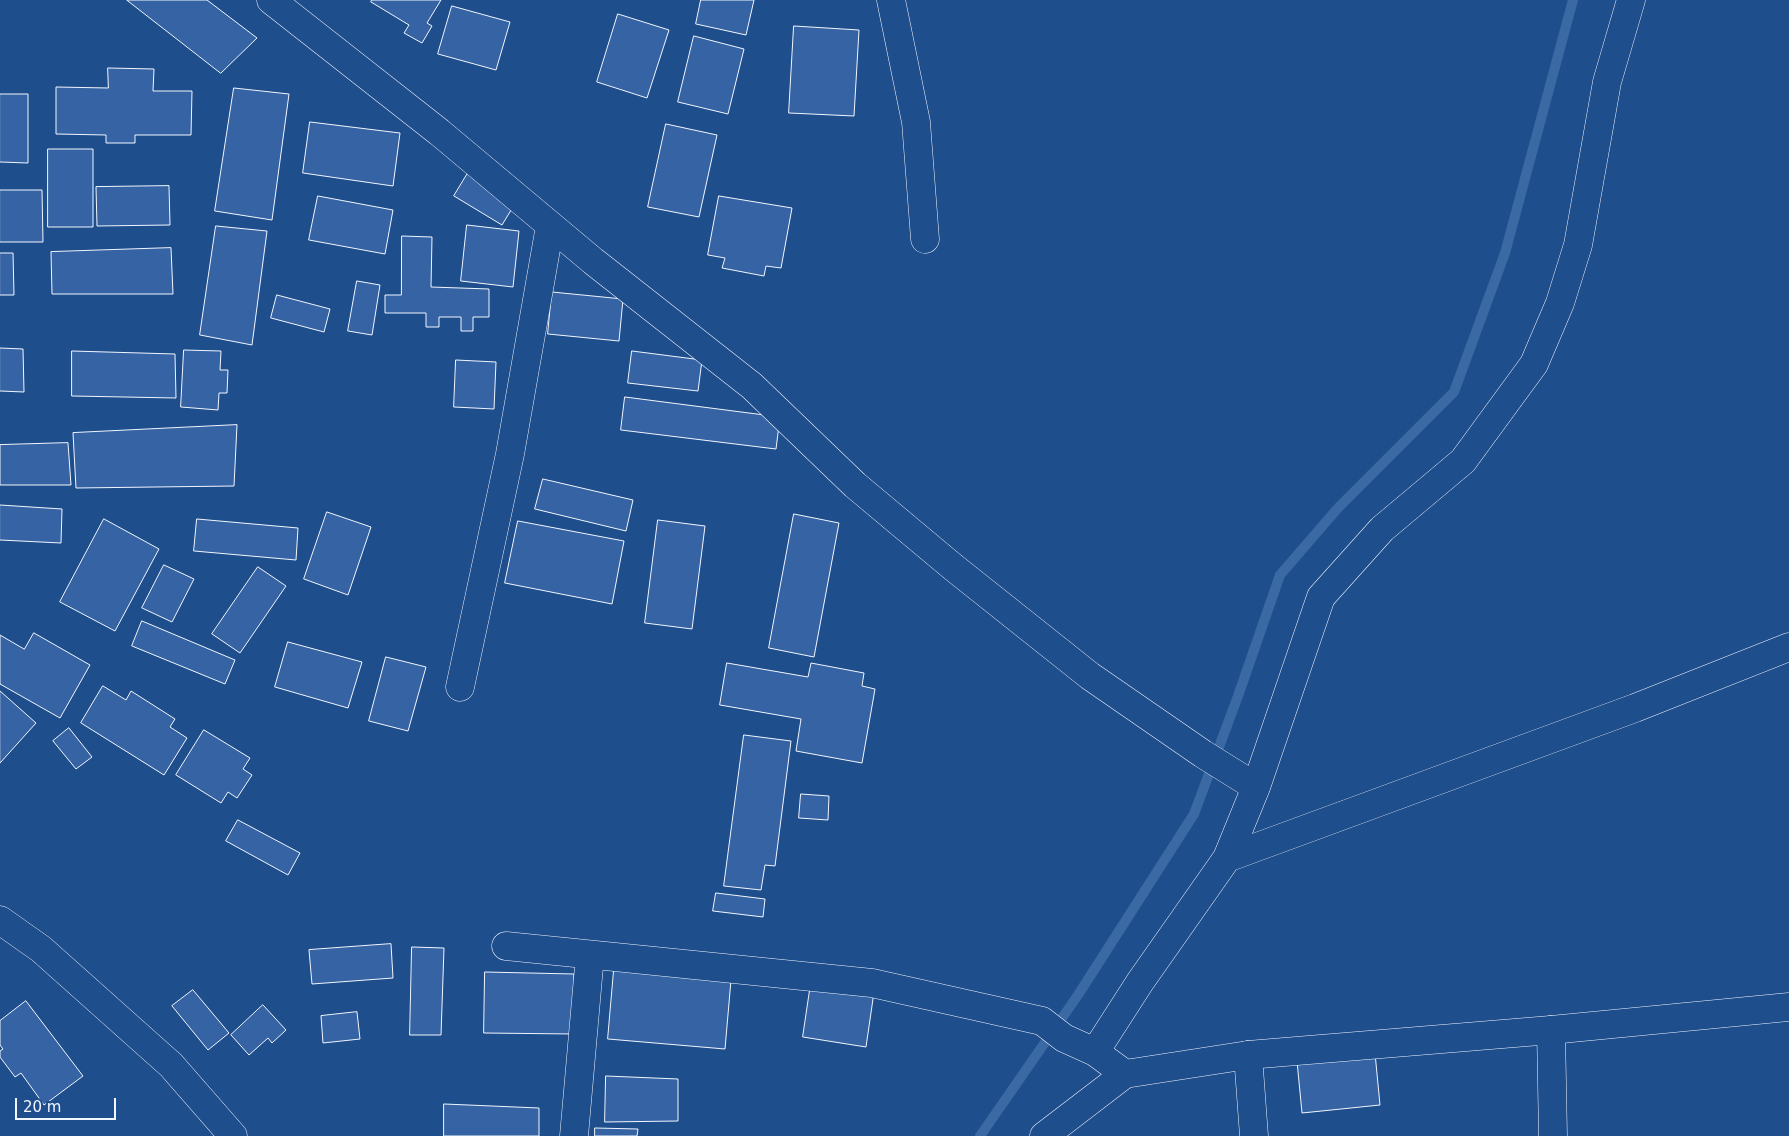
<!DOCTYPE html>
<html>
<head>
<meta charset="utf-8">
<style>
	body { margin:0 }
	#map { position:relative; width:1789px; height:1136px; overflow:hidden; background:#1f4e8c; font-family:"DejaVu Sans",sans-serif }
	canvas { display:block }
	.scale { position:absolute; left:15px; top:1098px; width:101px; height:22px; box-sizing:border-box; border:2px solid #f2f6ff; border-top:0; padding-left:6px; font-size:15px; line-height:18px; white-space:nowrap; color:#f2f6ff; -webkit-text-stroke:4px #1f4e8c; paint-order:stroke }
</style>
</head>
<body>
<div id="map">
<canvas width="1789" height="1136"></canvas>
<div class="scale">20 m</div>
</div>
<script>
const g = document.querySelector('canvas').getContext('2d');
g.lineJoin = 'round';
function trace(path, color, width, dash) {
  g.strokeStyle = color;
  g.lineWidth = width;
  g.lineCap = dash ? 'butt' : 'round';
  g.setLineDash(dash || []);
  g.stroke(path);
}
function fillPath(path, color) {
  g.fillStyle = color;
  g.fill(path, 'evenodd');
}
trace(new Path2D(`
	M980,1136l98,-141 116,-181 44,-118 42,-121 58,-67 116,-116 51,-139 68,-253`), '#3b69a3', 10);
const building = new Path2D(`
	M127,0h80l50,38 -36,35z
	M372,0h69l-14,23 5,3 -10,17 -18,-10 5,-8 -38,-23z
	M701,0h53l-8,35 -50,-11z
	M452,6l58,16 -14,48 -58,-16z
	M618,14l51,16 -22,68 -50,-16z
	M794,26l65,4 -5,86 -65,-3z
	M694,36l50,13 -16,65 -50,-12z
	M108,68l46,1 -1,22h39l-1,44h-56v8h-29v-8l-50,-1v-47l52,1z
	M234,88l55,6 -17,126 -57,-9z
	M0,94h28v69l-28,-1z
	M310,122l90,11 -7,53 -90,-13z
	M666,124l51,11 -18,82 -51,-10z
	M48,149h45v78h-45z
	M468,173l48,29 -14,23 -48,-29z
	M169,186l1,39 -73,1 -1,-39z
	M0,190h42l1,52h-43z
	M318,196l75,14 -8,44 -76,-14z
	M719,196l73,12 -11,60 -15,-2 -2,10 -42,-8 3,-10 -17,-3z
	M467,225l52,6 -6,56 -52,-6z
	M216,226l51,5 -15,114 -52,-10z
	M402,236l30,1 -1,50 58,2v28h-16v14h-12v-14h-22v10h-13v-14h-41v-18h16z
	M171,248l2,46h-121l-1,-42z
	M0,253h13l1,42h-14z
	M357,281l23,4 -8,50 -24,-4z
	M552,292l71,7 -4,42 -71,-7z
	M277,295l53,14 -6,23 -53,-14z
	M0,348l23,1 1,43 -24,-1z
	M184,350l37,1 -1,19h8l-1,23h-8l-1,17 -37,-3z
	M72,351l103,3 1,44 -104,-2z
	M632,351l70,9 -4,31 -70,-8z
	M456,360l40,2 -2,47 -40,-2z
	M625,397l155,20 -4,32 -155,-19z
	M237,425l-3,61 -158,2 -3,-55z
	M68,443l3,42h-71v-40z
	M543,479l90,21 -7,31 -91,-22z
	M0,505l62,4 -1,34 -61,-3z
	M327,512l44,15 -23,68 -44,-16z
	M794,514l45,9 -25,134 -45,-9z
	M104,519l55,30 -44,82 -55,-29z
	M197,519l101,9 -2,32 -102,-9z
	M658,520l47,6 -13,103 -47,-6z
	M518,521l106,20 -12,63 -107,-21z
	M164,565l30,14 -22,43 -30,-14z
	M258,567l28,19 -46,67 -28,-19z
	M142,621l93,39 -10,24 -93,-38z
	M34,633l56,32 -30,53 -60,-34v-49l24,14z
	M288,642l74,20 -14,46 -73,-21z
	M386,657l40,10 -18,64 -39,-10z
	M727,663l81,14 3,-14 53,10 -2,13 13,3 -13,74 -66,-12 5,-32 -81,-14z
	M103,686l23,14 5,-9 44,28 -5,8 17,11 -23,37 -83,-52z
	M0,691l36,32 -36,40z
	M69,728l23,29 -16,12 -23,-28z
	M204,730l46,28 -7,11 9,6 -15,23 -9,-6 -7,11 -45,-28z
	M744,735l47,6 -16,125 -10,-1 -4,25 -37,-4z
	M801,794l28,2 -1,24 -29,-2z
	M238,820l62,33 -12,22 -62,-34z
	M716,893l49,6 -2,18 -50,-6z
	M391,944l2,34 -81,6 -3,-34z
	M412,947l32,1 -3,87h-31z
	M614,970l117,10 -6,69 -117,-10z
	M485,972l89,2 -1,60 -89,-1z
	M811,983l63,9 -8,55 -63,-10z
	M193,990l36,43 -21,17 -36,-44z
	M26,1001l57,75 -39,29 -23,-32 -6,4 -15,-20v-6l3,-2 -3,-4v-24z
	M263,1005l23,25 -14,13 -4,-5 -19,17 -18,-20z
	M357,1012l3,27 -37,4 -2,-27z
	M1375,1053l5,52 -78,8 -5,-52z
	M606,1076l72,3v42l-73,1z
	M444,1104l95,4v28h-95z
	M595,1128l43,1 -1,7h-42z`);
fillPath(building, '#3563a3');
trace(building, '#f2f6ff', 1);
const street = new Path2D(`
	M271,0l168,132 154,129 159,125 103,99 98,82 137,109 113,78 53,33
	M891,0l25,122 9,117
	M460,687l50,-233 40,-228
	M1227,858l29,-71 65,-190 61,-68 81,-68 71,-97 26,-61 18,-58 29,-163 24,-82
	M0,920l41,29 130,116 62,71
	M506,946l366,37 170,38 22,17 31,14 30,22
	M1551,1030l2,106
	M1095,1052l45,-70 87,-124 408,-150 154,-61
	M1248,1055l6,81
	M574,1136l16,-181`);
const secondary = new Path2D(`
	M1044,1136l81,-62 123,-19 303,-25 238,-23`);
trace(street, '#f2f6ff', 29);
trace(secondary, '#f2f6ff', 29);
trace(street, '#1f4e8c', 28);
trace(secondary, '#1f4e8c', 28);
</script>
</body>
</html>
